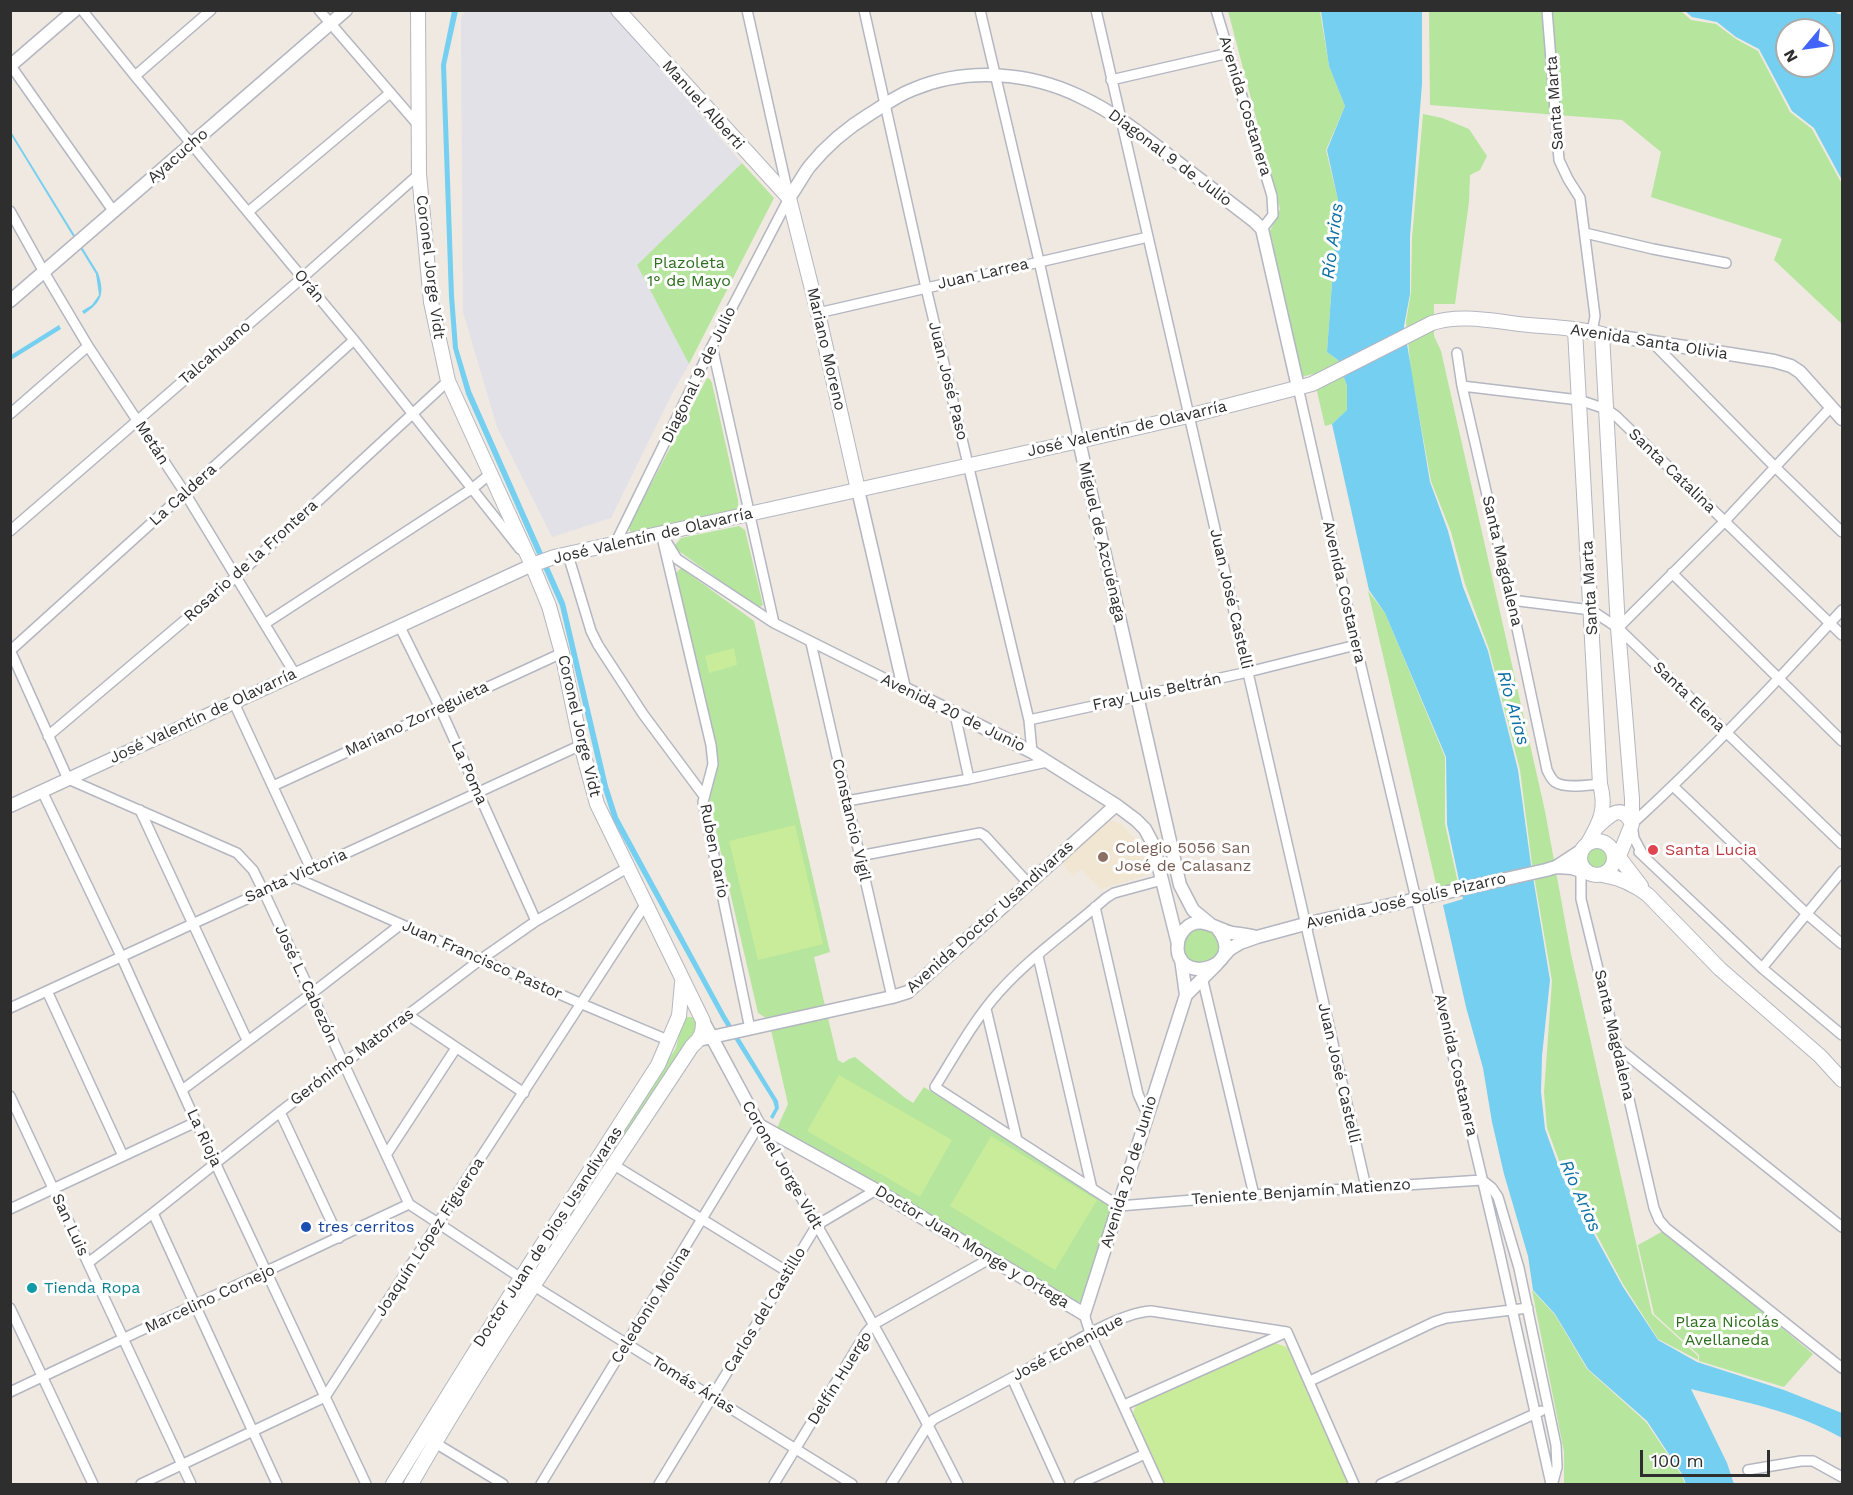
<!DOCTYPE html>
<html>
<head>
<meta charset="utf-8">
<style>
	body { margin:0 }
	#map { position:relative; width:1853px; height:1495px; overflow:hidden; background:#efe9e1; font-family:"Work Sans",sans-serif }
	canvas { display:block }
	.frame { position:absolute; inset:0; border:12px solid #2e2e2e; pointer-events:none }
	.north { position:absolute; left:1775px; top:18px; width:60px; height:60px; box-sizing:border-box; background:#fff; border:2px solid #ababab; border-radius:50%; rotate:241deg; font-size:16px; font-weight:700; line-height:24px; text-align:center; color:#2e2e2e }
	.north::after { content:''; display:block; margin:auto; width:21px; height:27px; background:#4264fb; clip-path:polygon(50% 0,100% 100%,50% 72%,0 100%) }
	.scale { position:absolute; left:1640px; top:1450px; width:130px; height:27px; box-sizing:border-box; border:3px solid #2e2e2e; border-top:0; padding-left:8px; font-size:18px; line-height:21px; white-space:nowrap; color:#2e2e2e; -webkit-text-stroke:4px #fff; paint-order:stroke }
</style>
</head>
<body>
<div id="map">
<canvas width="1853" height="1495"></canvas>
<div class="frame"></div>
<div class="north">N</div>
<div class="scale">100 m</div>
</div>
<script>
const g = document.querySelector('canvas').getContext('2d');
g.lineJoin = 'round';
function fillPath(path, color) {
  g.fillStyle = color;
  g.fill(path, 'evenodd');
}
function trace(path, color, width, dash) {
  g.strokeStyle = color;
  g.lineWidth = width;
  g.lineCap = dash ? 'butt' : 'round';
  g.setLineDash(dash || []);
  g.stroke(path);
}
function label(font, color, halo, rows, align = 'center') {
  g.font = font + ' "Work Sans",sans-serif';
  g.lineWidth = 6;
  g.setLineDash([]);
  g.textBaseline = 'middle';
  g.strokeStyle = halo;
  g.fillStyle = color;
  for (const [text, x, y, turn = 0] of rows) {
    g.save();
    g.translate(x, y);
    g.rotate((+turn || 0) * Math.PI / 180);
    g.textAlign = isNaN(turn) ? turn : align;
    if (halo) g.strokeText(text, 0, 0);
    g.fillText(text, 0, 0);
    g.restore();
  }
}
fillPath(new Path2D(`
	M465,10l153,1 83,91 -6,7 47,54 -105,102 52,99 -17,30 -61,124 -59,19 -55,-110 -34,-115 -2,-271v-23z`), '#e3e1e8');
fillPath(new Path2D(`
	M1107,819l14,5 15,16 7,14 4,16 -3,6 -44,13 -19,-20 -8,7 -13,-16z`), '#f0e6d1');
fillPath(new Path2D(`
	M1228,11h92l9,55 16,40 -19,44 12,50 -11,152 11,8 9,26v24l-15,14 -7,2 -12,-52 -12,3 -31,-146 10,-22z
	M1429,11h252l10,9 25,4 20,15 22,12 32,61 22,17 30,55v140l-68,-64 8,-21 -131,-42 10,-45 -39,-32 -192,-15z
	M1423,114l19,4 27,11 18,27 -7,14 -10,5 -1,27 -14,102h-21v32l7,15 104,460 26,143 81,360 46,42v4l-40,-21 -35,-55 -59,-110 -17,-46 -3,-35 8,-112 -20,-117 -12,-94 -31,-121 -24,-65 -14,-52 -20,-51 -20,-110 -5,-49 5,-30 1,-54z
	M742,163l32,35 -85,166 -52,-99z
	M707,378l3,1 2,4 26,117v8l-5,3 -99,22 -4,-2 -1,-5z
	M739,526l6,4 18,75 -5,3 -82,-59 -1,-4 6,-7z
	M681,568l73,53 76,331 -16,5 11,49 -59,12 -8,-5 -49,-212 9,-45 -42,-183z
	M1368,591l17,22 60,144v67l13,59 -21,5z
	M1584 858a12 12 0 1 1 24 0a12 12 0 1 1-24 0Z
	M1201,925l17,10 3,14 -8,12 -20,3 -11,-10 1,-19z
	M687,1017h5c4,5 4,7 4,13l-163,246 -3,2 -2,-1 148,-229c3,-10 3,-25 11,-31z
	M828,1018l10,42 5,3 6,-4 6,-2 49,40 9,6 11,-16 183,116 4,9 -28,88 -6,3 -300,-175 11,-24 -17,-74z
	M1665,1230l148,124 -29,33 -85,-26v-6l-45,-41 -16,-69z
	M1532,1290l23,25 32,54 59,53 35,52 4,10h-121v-32z`), '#b6e59e');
fillPath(new Path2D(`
	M734,648l3,17 -28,8 -4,-17z
	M795,825l28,119 -65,16 -29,-119z
	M839,1075l113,65 -32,57 -113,-66z
	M991,1136l106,64 -42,70 -105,-64z
	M1275,1343l12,4 62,137h-184l-32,-71 3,-8z`), '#c9ec9a');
fillPath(new Path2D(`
	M1834,10l4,4h4v166l-28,-52 -22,-17 -33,-62 -23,-12 -19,-15 -25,-5 -7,-6zM1787,30h36v36h-36z
	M452,11h6l-12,54 8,231 4,52 13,43 94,212 43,183 10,31 108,199 52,85 1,7 -6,11 -3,-2 5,-9 -2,-7 -51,-82 -109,-199 -11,-34 -42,-180 -94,-212 -13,-46 -4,-51 -8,-232z
	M1321,11h101v73l-12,152v58l-6,32 26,156 18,49 15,56 25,64 30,119 13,95 19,115 -8,76 -1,36 4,37 17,47 61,111 35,53 39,22 87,28 58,23v25c-47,-27 -98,-36 -151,-49l36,74 7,21h-48l-4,-10 -35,-53 -59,-52 -33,-55 -22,-24 -5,-34 -24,-82 -12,-52 -9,-54 -17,-61 -23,-102 20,-6 -16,-75 -1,-67 -61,-144 -16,-23 -37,-166 15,-14v-24l-9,-26 -11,-8 11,-152 -11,-50 18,-44 -16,-40z
	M10,130l88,143c7,20 4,29 -14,41l-2,-3 10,-6 7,-10 -3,-21 -85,-139z
	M59,325l2,4 -50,31v-5z`), '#75cff0');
const minor = new Path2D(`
	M82,10l53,66 219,264 166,209
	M319,10l100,116
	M864,10l62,278 103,432 3,32
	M980,10l59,251 40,180
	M1096,10l270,1177
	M1216,10l56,186 1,19 -11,14
	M1547,10l12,150 9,19 12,19 15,118 -3,16
	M11,66l103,146
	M135,76l76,-66
	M1111,80l118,-27
	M10,211l34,61 44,74 97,147 110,181
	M248,212l142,-119
	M1585,233l68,16 73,14
	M818,313l330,-76
	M1653,343l122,124 67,65
	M712,346l62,277
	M1457,353l5,33 49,214 36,170c2,4 4,9 8,12 11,7 33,3 45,2
	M1462,386l117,14 27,9 10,7 226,219
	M1298,387l58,258 143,605 52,234
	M10,414l78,-68
	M10,531l292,-253 117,-104
	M661,533l50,212 2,19 -10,38 47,227
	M666,541l11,18 97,64 130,65
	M615,544l97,-198 77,-148 -42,-188
	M568,555l23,76 7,14 45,69 61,82
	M1672,573l170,168
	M1511,600l80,10 27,18 224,216
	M266,623l207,-135 17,-14
	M400,627l40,81 96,213
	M1618,628l106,-106 107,-115
	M811,643l81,354
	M10,650l58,129 169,74 16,17 10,20 146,314 112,74 331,206
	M11,650l343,-310
	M234,703l77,166
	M955,714l14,65
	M1029,720l219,-48 108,-27
	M48,736l189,-160 211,-195
	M273,786l289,-133
	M1673,786l135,129 34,29
	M42,791l79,165 75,166 170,362
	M847,801l122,-22 78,-17
	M140,810l107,230
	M1639,852l123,116 80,67
	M1643,855l-9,-17 -2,-14c74,-68 143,-140 210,-214
	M859,856l121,-23 5,3 43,47
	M1581,862v37l36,148 37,161 5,12 7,8 176,140
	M294,877l288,127 88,37
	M1162,880l-48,13 -8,5c-35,31 -76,59 -107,94 -25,28 -44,63 -64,95l184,119 135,-11 228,-15
	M1095,907l43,187 9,20
	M1038,956l54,233
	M1762,968l80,-97
	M1202,977l52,218
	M47,991l76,165
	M10,1008l571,-263
	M986,1009l31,131
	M408,1015l116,78
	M1617,1047l225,180
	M182,1090l129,-96 89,-69
	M10,1096l181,388
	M280,1112l59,126
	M386,1155l70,-107
	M614,1165l174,107
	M1482,1180l10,8 6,9 21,71 37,177 1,22 -4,15
	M10,1209l186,-87
	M153,1213l124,271
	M88,1263l65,-50 127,-101 200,-152 56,-39 91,-53
	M10,1308l83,176
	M1084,1314l6,19 69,151
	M1287,1332l67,152
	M1012,1378l48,106
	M1310,1381l124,-59 12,-4 82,-10
	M10,1392l399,-188
	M1124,1405l163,-73
	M422,1435l81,49
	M1748,1470l53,-9h12l29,16
	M141,1484l184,-87 320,-492
	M541,1484l218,-359c69,119 138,237 199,359
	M659,1484l158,-259 59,-35
	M774,1484l92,-151 8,-9 117,-66
	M891,1484l37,-59 6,-6c29,-15 57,-30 85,-45 34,-19 96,-61 132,-63l136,21
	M1079,1484l66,-30
	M1381,1484l160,-73`);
const tertiary = new Path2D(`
	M10,66l65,-56
	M789,198c7,-10 13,-21 20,-31 17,-21 38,-39 61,-53 14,-9 28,-19 44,-25 53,-22 116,-17 167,8 32,15 59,36 87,58 29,22 57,44 86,66l8,8 36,158
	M10,301l336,-291
	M1602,334l172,27 17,5 9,6 42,47
	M1079,441l101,444 13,25 17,14
	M858,490l46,198 128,64 84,53 20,15 9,9 8,15 25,100
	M10,806l522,-241
	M1557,867l15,1 18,6
	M1217,928c34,41 -46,60 -39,14 1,-5 3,-9 7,-13 14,-15 31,0 47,4 8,1 16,2 24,4
	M1181,959l5,36
	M1221,959l9,-10 10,-6 17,-6 48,-13 241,-54 10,-3 26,-17
	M703,1021l56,104 117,65 208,124 102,-319 31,-31
	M703,1039l189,-42 16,-5 208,-187`);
const secondary = new Path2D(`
	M618,10l171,188 29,115 40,177
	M1575,330l25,454c7,25 0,38 -12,59
	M532,565l22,-8 525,-116 109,-25 124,-32 120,-61c30,-10 66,-1 97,2 24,2 49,3 73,9l16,294 14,171v25l-13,32 -5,7
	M1598,826c13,-12 24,-23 34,-2
	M1580 858a17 17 0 1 1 34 0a17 17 0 1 1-34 0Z
	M1615,852l26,34
	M1603,875c18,3 31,9 45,20l72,74 100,87 22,24
	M393,1484l128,-206 137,-213 21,-49 3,-33
	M411,1484c86,-150 186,-293 281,-438 9,-7 11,-14 11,-25l-106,-217 -16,-59 -19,-92 -13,-47 -17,-41 -84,-184 -17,-79 -12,-128 -1,-164`);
trace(minor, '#b4b7c1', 12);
trace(tertiary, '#b4b7c1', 15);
trace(secondary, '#b4b7c1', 16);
trace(minor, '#fff', 9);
trace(tertiary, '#fff', 12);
trace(secondary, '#fff', 14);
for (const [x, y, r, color] of [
	[1653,850,6,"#e0444e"],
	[1103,857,6,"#8d6e63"],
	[306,1227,6,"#1a4fb4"],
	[32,1288,6,"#0f9aa8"]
]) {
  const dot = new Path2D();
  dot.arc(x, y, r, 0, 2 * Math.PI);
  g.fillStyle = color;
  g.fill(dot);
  trace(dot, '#fff', 2);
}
label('16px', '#2e2e2e', '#fff', [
	["Santa Marta",1555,103,-94],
	["Manuel Alberti",703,105,48],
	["Avenida Costanera",1245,106,73],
	["Ayacucho",178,156,-41],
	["Diagonal 9 de Julio",1170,158,37],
	["Coronel Jorge Vidt",430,267,83],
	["Juan Larrea",983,274,-13],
	["Orán",309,286,50],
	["Avenida Santa Olivia",1649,342,9],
	["Mariano Moreno",826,349,77],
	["Talcahuano",215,353,-41],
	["Diagonal 9 de Julio",699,375,-64],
	["Juan José Paso",948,381,76],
	["José Valentín de Olavarría",1127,429,-13],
	["Metán",152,443,57],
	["Santa Catalina",1672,471,44],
	["La Caldera",183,495,-42],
	["José Valentín de Olavarría",653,536,-13],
	["Miguel de Azcuénaga",1102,542,77],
	["Rosario de la Frontera",251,561,-42],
	["Santa Magdalena",1502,561,77],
	["Santa Marta",1590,588,-93],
	["Avenida Costanera",1344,592,77],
	["Juan José Castelli",1231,599,77],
	["Fray Luis Beltrán",1157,692,-12],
	["Santa Elena",1689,697,44],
	["Avenida 20 de Junio",953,713,26],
	["José Valentín de Olavarría",203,716,-25],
	["Mariano Zorreguieta",417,719,-25],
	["Coronel Jorge Vidt",579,726,77],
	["La Poma",469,773,66],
	["Constancio Vigil",851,820,77],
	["Ruben Dario",714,851,79],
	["Santa Victoria",296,876,-24],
	["Avenida José Solís Pizarro",1406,901,-13],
	["Avenida Doctor Usandivaras",990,917,-42],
	["Juan Francisco Pastor",482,960,24],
	["José L. Cabezón",306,984,65],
	["Santa Magdalena",1614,1035,77],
	["Gerónimo Matorras",352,1057,-37],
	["Avenida Costanera",1456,1065,77],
	["Juan José Castelli",1339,1073,77],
	["La Rioja",204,1138,65],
	["Coronel Jorge Vidt",782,1165,60],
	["Avenida 20 de Junio",1129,1172,-73],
	["Teniente Benjamín Matienzo",1301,1192,-4],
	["San Luis",70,1225,65],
	["Joaquín López Figueroa",430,1237,-57],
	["Doctor Juan de Dios Usandivaras",548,1237,-57],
	["Doctor Juan Monge y Ortega",972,1247,31],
	["Marcelino Cornejo",210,1299,-25],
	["Celedonio Molina",651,1305,-58],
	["Carlos del Castillo",765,1310,-59],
	["José Echenique",1068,1348,-28],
	["Delfín Huergo",840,1378,-58],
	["Tomás Árias",693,1385,32]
]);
label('16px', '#2c6e1b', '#fff', [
	["Plazoleta",689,263],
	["1° de Mayo",689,281],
	["Plaza Nicolás",1727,1322],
	["Avellaneda",1727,1340]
]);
label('16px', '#785e54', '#fff', [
	["Colegio 5056 San",1115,848],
	["José de Calasanz",1115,866]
], 'left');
label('16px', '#be3a42', '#fff', [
	["Santa Lucia",1665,850]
], 'left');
label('16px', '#164399', '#fff', [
	["tres cerritos",318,1227]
], 'left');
label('16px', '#0d838f', '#fff', [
	["Tienda Ropa",44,1288]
], 'left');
label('italic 18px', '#0d6fa3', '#fff', [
	["Río Arias",1333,241,-83],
	["Río Arias",1513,708,74],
	["Río Arias",1580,1196,66]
]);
</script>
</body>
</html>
